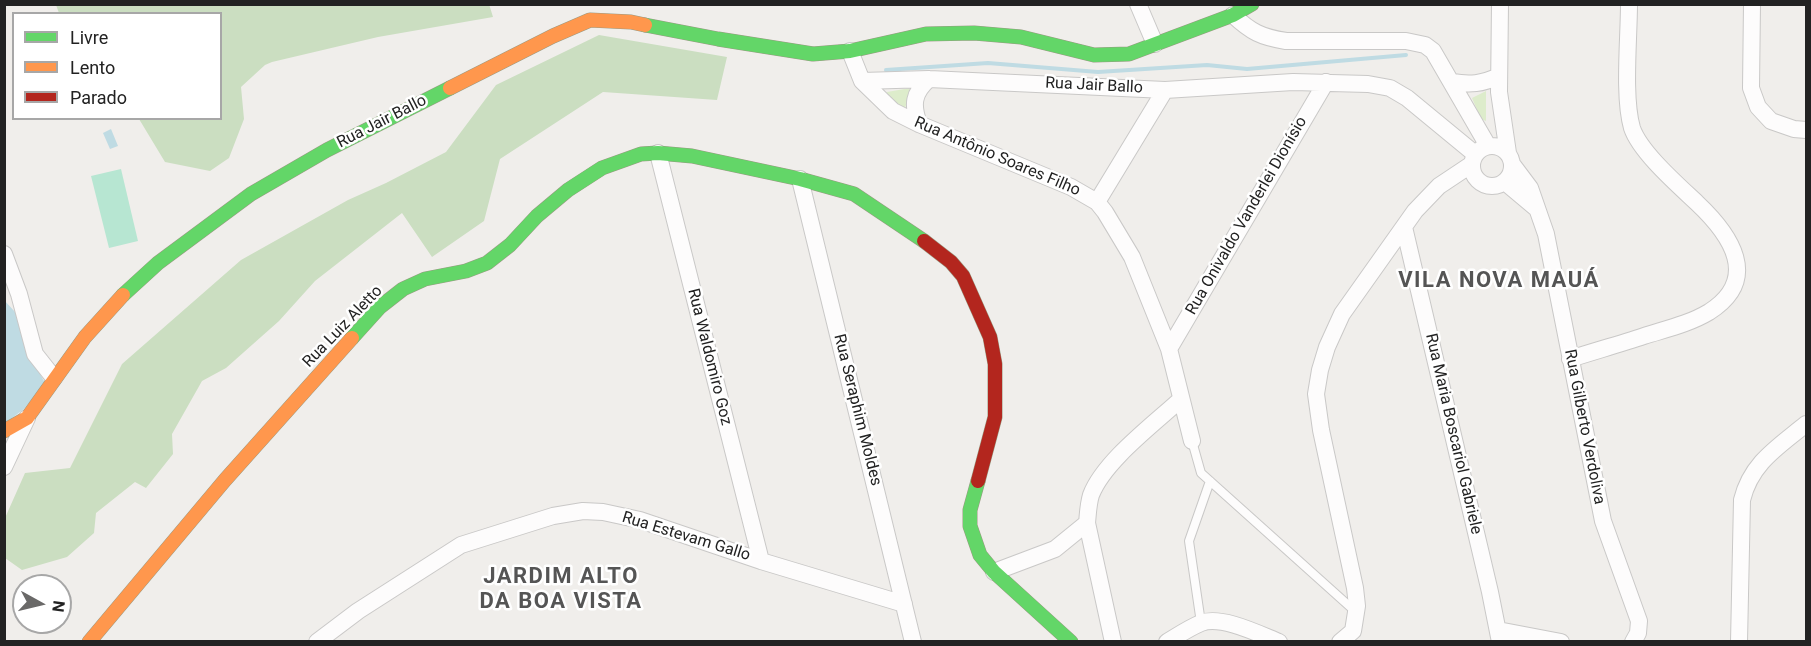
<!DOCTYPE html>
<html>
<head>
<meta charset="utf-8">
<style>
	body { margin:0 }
	#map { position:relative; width:1811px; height:646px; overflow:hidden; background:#f0eeeb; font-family:Roboto,sans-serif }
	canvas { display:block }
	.frame { position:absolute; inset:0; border:6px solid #222; pointer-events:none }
	.legend { position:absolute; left:12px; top:12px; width:210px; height:108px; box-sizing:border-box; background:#fff; border:2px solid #a7a7a7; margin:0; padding:8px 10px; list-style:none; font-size:18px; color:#222 }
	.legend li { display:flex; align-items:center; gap:12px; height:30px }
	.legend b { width:30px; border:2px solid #a7a7a7 }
	.north { position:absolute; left:12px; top:574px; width:60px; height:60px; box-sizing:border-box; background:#fff; border:2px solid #a7a7a7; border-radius:50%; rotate:98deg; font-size:16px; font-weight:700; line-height:24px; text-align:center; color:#222 }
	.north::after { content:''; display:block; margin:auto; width:21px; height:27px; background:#6a6968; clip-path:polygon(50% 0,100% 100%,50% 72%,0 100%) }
</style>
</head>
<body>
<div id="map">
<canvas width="1811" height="646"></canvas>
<div class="frame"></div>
<ul class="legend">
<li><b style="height:8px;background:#63d668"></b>Livre</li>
<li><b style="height:8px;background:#ff974d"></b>Lento</li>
<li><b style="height:8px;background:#b3261e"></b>Parado</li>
</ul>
<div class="north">N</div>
</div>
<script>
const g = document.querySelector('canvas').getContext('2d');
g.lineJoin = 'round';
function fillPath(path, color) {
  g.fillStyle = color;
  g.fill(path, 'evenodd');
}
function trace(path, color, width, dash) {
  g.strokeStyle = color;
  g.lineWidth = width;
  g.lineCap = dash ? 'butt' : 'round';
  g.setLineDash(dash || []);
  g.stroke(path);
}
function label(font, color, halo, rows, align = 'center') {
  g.font = font + ' Roboto,sans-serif';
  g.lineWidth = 5;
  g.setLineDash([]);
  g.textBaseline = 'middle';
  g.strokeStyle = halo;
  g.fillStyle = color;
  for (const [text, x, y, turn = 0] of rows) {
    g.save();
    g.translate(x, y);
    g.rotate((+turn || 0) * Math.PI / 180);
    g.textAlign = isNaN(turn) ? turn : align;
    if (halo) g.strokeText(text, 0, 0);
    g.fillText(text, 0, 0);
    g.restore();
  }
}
fillPath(new Path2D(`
	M910,88l-5,21 -18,-11v-6z
	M1486,91v30l-5,-2 -9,-21z`), '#ddeccb');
fillPath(new Path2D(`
	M489,4l4,13 -115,20 -106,25 -7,3 -24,22 3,32 -15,39 -19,13 -45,-9 -26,-43 81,-1v-104l-161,-1 -3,-8z
	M599,35l128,22 -10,43 -114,-8 -103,67 -16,62 -52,36 -30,-44 -87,68 -36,40 -53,47 -24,13 -30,53 1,20 -27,34 -11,-6 -39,31 -2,20 -27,24 -45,13 -17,-12v-40l20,-45 45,-5 52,-104 119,-104 107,-60 38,-17 60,-31 50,-67z`), '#cbdec1');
fillPath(new Path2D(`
	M121,169l17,72 -29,7 -18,-72z`), '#b7e6d2');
fillPath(new Path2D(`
	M111,129l7,17 -8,3 -7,-16z
	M4,300l12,13 18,50 11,20 -21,26 -20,15z`), '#bfdbe3');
trace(new Path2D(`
	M886,70l102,-7 110,9 109,-7 40,4 159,-14`), '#bfdbe3', 4);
const lane = new Path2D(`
	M1192,441l9,32 156,140
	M1201,623l-12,-82 21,-60`);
const street = new Path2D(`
	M1138,4l17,40
	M1500,4l-1,88 9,61
	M1752,4l-1,84 7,19 13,14 23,8 12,1
	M1233,15c18,17 28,22 53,26h120l19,4 8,6 55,95
	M850,51l12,30 31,30 26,13 152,63 26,15 8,10 27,45 37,92 23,92
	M862,81l67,-2 236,11 128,-8 75,2 22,4 17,10 68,56
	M1452,82c18,3 30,2 47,-6
	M919,124c-7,-19 -6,-31 10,-45
	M1472 166a20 20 0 1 1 40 0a20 20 0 1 1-40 0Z
	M658,153l103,408
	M1512,164l18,24 16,46 57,287 36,100 -1,12 -5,9
	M800,179l113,463
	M1505,182l31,26
	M1097,202l68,-112
	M1404,227l86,365 10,50
	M4,254l15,40 16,60 19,24
	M1169,349l157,-267
	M1570,359c25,-8 50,-15 74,-23 22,-7 45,-12 65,-24 52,-33 22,-77 -12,-109 -19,-18 -57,-51 -65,-75 -9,-31 -3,-90 -3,-124
	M4,467l23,-49
	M994,572l61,-23 32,-26
	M1498,630l63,12
	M317,642l41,-31 103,-66 92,-29 30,-5 20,1 37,8 121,41 143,43
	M1113,642l-26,-119c1,-9 1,-18 4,-28 13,-34 63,-71 90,-96
	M1167,642c10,-6 22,-14 34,-19 20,-8 58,11 78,19
	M1340,642l13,-11 4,-25 -2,-18 -34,-158 -5,-36 4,-24 7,-23 15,-33 73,-103 24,-25 33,-22
	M1739,642l3,-142c9,-37 36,-53 64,-76`);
const fast = new Path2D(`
	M645,25l73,14 95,15 37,-3 76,-17 48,-1 47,4 73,18 35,-1 104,-39 19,-11
	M123,295l35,-32 93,-69 76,-44 123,-62
	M352,338l28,-31 23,-18 22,-10 41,-8 21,-8 23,-18 27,-29 31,-26 34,-22 39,-14 17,-1 34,3 108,23 54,15 70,47
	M978,481l-8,29v16l10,29 14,17 77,70`);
const slow = new Path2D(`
	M450,88l103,-52 37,-16 41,2 14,3
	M4,431l23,-13 58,-81 38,-42
	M89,642l136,-162 127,-142`);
const jam = new Path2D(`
	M924,241l27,21 12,14 27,61 5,27v53l-17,64`);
trace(lane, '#c9c8c7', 10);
trace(street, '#c9c8c7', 18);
trace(fast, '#999a82', 15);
trace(slow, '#999a82', 15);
trace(jam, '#999a82', 15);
trace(lane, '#fdfcfc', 8);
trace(street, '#fdfcfc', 16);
trace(fast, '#63d668', 14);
trace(slow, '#ff974d', 14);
trace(jam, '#b3261e', 14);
label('16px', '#222', '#fff', [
	["Rua Jair Ballo",1094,86,3],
	["Rua Jair Ballo",382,122,-27],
	["Rua Antônio Soares Filho",997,157,23],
	["Rua Onivaldo Vanderlei Dionísio",1247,216,-60],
	["Rua Luiz Aletto",343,327,-46],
	["Rua Waldomiro Goz",709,357,76],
	["Rua Seraphim Moldes",857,410,76],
	["Rua Gilberto Verdoliva",1584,427,79],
	["Rua Maria Boscariol Gabriele",1453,434,77],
	["Rua Estevam Gallo",686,537,17]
]);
g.letterSpacing = '1.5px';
label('bold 22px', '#555', '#fff', [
	["VILA NOVA MAUÁ",1499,281],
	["JARDIM ALTO",561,577],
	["DA BOA VISTA",561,602]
]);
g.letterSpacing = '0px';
</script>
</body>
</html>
